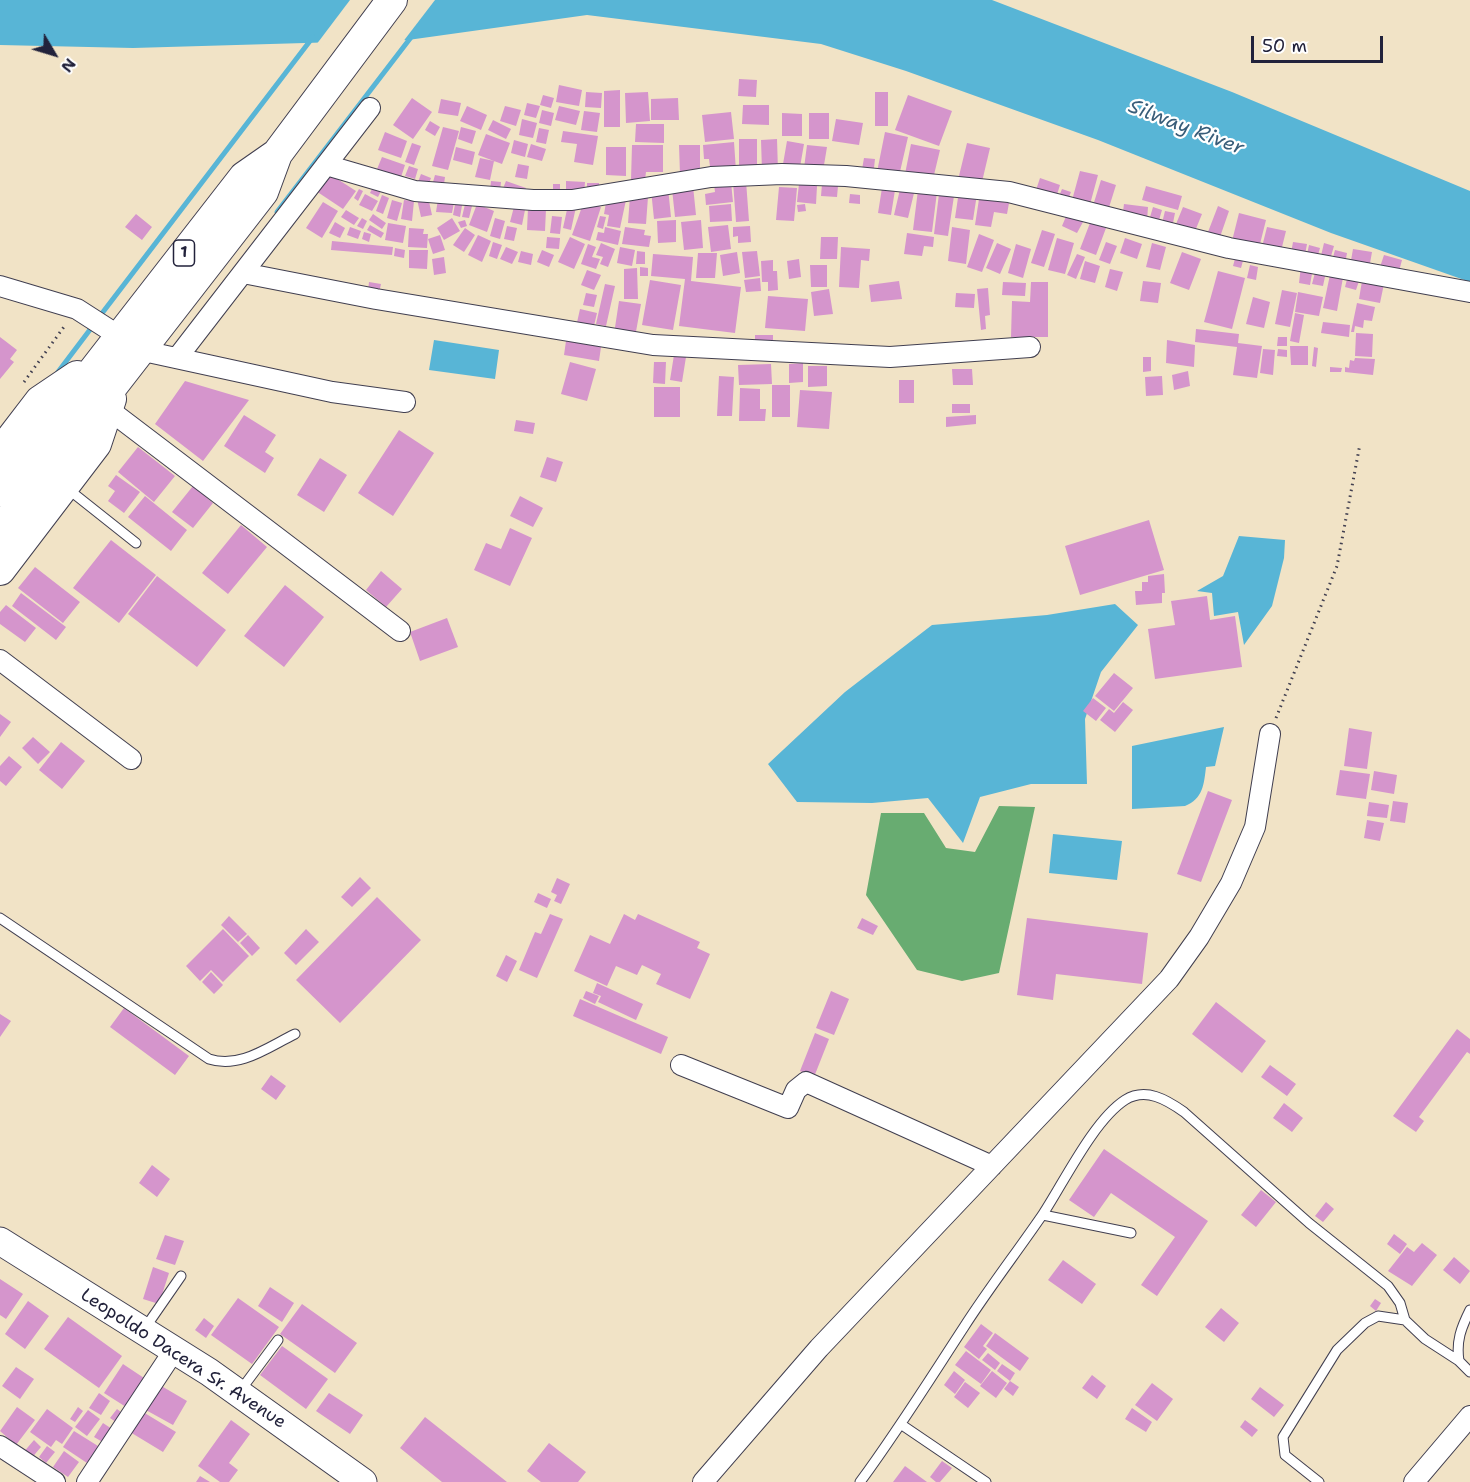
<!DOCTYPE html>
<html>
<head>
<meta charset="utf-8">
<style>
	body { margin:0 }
	#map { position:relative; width:1470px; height:1482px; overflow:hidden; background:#f1e3c6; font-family:"Shantell Sans",sans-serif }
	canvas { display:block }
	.north { position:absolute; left:24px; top:24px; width:60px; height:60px; -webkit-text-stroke:4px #fff; paint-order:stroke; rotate:128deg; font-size:16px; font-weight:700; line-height:24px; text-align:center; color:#22223b }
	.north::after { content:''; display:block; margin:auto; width:21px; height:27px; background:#22223b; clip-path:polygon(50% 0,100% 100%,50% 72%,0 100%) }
	.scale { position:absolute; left:1251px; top:36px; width:132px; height:27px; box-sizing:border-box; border:3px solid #22223b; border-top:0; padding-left:8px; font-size:18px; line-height:21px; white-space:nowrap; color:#22223b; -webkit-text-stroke:4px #fff; paint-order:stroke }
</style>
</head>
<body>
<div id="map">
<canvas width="1470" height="1482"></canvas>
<div class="north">N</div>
<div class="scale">50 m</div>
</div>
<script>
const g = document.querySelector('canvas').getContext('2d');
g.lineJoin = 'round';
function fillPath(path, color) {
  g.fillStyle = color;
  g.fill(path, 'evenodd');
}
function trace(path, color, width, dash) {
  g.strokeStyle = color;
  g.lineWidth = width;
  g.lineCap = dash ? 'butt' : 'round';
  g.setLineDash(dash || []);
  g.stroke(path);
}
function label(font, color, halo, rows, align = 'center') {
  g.font = font + ' "Shantell Sans",sans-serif';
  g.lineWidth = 4.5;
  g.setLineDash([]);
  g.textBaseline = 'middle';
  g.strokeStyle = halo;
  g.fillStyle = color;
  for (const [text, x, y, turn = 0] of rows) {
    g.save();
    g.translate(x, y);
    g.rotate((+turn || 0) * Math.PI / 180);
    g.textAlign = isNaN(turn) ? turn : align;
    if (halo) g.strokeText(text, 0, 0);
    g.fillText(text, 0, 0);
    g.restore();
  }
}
fillPath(new Path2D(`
	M999,806l36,1 -36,166 -37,8 -45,-11 -51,-75 15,-82h43l22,35 29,4z`), '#68ac71');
fillPath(new Path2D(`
	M0,0h992l240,92 238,99v91l-139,-49 -233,-93 -192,-69 -85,-27 -234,-29 -179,25 -275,8 -133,-3z
	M434,340l65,10 -4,29 -66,-9z
	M1239,536l46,4 -1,18 -12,48 -28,39 -6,-33 -24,4 -2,-23 -15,-2 26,-15z
	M1115,604l23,21 -37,47 -16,47 2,65h-56l-51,13 -17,46 -35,-45 -56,5 -75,-1 -29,-38 77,-72 87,-67 115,-10z
	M1224,727l-9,39 -9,1c-2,17 -3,32 -21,39l-53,3v-63z
	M1053,834l69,7 -5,39 -68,-7z`), '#58b5d6');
fillPath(new Path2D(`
	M350,0h85l-33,43 -86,2z`), '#f1e3c6');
trace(new Path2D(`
	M277,212l135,-176
	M103,312l210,-275
	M58,372l34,-45`), '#58b5d6', 5);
fillPath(new Path2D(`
	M739,79l18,1 -1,17 -18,-1z
	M559,85l23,5 -3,16 -23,-4z
	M620,90v37h-16v-36z
	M586,92l16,1 -1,15 -16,-1z
	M648,92l2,29 -24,2 -1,-30z
	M875,92h13v34h-13z
	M543,95l11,3 -3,10 -11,-3z
	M908,95l44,16 -13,35 -44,-16z
	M412,98l20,14 -19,27 -20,-14z
	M678,98l1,22h-28v-21z
	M441,99l20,4 -3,13 -20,-3z
	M527,103l13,3 -4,12 -12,-3z
	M743,105h26v20l-27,-1z
	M467,106l20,9 -6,15 -21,-9z
	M505,106l16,4 -5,16 -16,-5z
	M559,106l21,5 -4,14 -21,-5z
	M542,110l12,3 -3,13 -12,-3z
	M584,111l16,2 -3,19 -16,-2z
	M731,112l3,27 -29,3 -3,-27z
	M782,113l20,1v22h-20z
	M809,113h20v26h-20z
	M522,119l15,4 -4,15 -14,-3z
	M836,119l27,4 -4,22 -27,-4z
	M493,120l18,9 -5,10 -18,-9z
	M430,121l10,6 -5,9 -10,-6z
	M636,124h28v19l-29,-1z
	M443,127l16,4 -11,39 -16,-4z
	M461,127l15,4 -4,13 -14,-5z
	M539,128l10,2 -3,14 -10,-2z
	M563,131l35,5 -5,29 -19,-3 3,-18 -16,-2z
	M385,132l22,9 -6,17 -23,-8z
	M885,132l23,5 -9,39 -22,-4z
	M486,134l24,9 -8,21 -24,-9z
	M739,139h18v31h-18z
	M777,139l1,32h-16l-1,-31z
	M514,140l14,4 -3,13 -14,-4z
	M787,141l17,3 -4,23 -17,-3z
	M734,142l2,29 -25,3 -2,-15h-5l-1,-14z
	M412,143l9,3 -7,19 -9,-3z
	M967,143l23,5 -9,38 -23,-6z
	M531,144l15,5 -4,12 -15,-4z
	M911,144l29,6 -7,29 -28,-5z
	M632,145h31v27h-17l-1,8h-14z
	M679,145h21v28l-20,1z
	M807,145l20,2 -4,24 -19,-3z
	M456,147l19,5 -3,13 -19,-5z
	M606,147h20v29l-20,-1z
	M382,157l23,8 -6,18 -24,-9z
	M480,158l14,3 -4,19 -15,-3z
	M864,158l11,1 -2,18 -12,-2z
	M518,164l11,2 -2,13 -12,-2z
	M409,166l9,3 -3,10 -10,-3z
	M1080,171l18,4 -9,33 -18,-4z
	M328,173l28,18 -13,18 -27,-18z
	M421,174l10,4 -3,8 -10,-4z
	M435,175l10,2 -1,7 -11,-2z
	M1040,178l20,7 -5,16 -20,-8z
	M1101,180l15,5 -10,32 -15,-5z
	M491,181l10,1 -1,10 -10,-1z
	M506,181l20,7 -2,8 -22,-5z
	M566,181l19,1 -1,12 -18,-1z
	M746,181l3,40 -13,1 -3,-40z
	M731,182l2,20 -27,3 -1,-11 10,-2 -1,-8z
	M587,183h12v7l-12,1z
	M553,184h7v8h-7z
	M799,184l18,2 -1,18 -19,-2z
	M822,184l16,2 -1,11 -16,-1z
	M374,185l8,4 -4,8 -8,-4z
	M901,185l14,4 -7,29 -14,-3z
	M693,186l3,29 -21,2 -3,-28z
	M1146,186l36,10 -4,14 -36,-10z
	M779,187l18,1 -3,33 -18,-1z
	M668,188l3,29 -17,2 -3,-29z
	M882,188l13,2 -4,25 -13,-2z
	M359,189l4,2 -5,10 -4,-3z
	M1062,189l9,3 -4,10 -9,-3z
	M918,190l19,2 -5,40 -19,-2z
	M959,191l18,3 -4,26 -18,-2z
	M439,193l16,4 -3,16 -16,-1z
	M365,194l13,7 -6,10 -13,-6z
	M850,194l10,1v9l-11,-1z
	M939,194l15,2 -6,40 -14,-2z
	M382,195l7,3 -6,16 -7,-3z
	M630,196l18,1 -2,27 -18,-1z
	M428,197l4,18 -11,2 -4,-18z
	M607,197l19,3 -6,28 -13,-2 2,-11 -5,-1z
	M456,199l7,1 -3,17 -7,-2z
	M979,199l30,4 -2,11 -13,-2 -3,15 -16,-2z
	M392,200l10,3 -5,18 -10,-3z
	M404,200l10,1 -2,20 -11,-2z
	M466,200l7,2 -4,16 -7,-1z
	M584,201l17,6 -11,34 -18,-6z
	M323,202l15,9 -16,27 -16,-10z
	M515,203l11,2 -4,20 -12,-3z
	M477,204l17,7 -7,21 -18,-7z
	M731,204l1,17 -22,1 -1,-16z
	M805,204l1,7 -8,1 -1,-7z
	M1124,204l24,3 -1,14 -25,-2z
	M568,205l8,2 -5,23 -8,-2z
	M1218,206l11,5 -9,26 -12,-5z
	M1153,207l9,3 -5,17 -9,-3z
	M1183,207l19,7 -9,22 -19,-7z
	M528,208l18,1 -1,22 -18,-1z
	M346,210l13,8 -5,7 -13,-8z
	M1165,211l10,2 -4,20 -11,-2z
	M1239,213l27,7 -7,28 -27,-7z
	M136,214l16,13 -10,13 -17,-13z
	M373,214l13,9 -4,6 -13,-9z
	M1067,214l16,8 -6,11 -15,-7z
	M552,216l10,1 -2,17 -10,-1z
	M600,216l6,1 -3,12 -6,-2z
	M362,218l5,3 -4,8 -6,-3z
	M452,218l8,13 -16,9 -7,-12z
	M495,218l10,3 -5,18 -10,-3z
	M465,220l2,6 -6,2 -3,-6z
	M676,220v22l-18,1 -1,-22z
	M701,220l2,28 -19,2 -3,-28z
	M335,222l10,6 -5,10 -11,-5z
	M388,223l18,3 -3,17 -18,-3z
	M1090,223l16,5 -10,27 -16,-6z
	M370,225l14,8 -3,5 -14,-8z
	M728,225l3,24 -20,3 -3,-25z
	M507,226l10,2 -3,13 -10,-2z
	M750,226l1,16 -13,1v-7l-5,1v-10z
	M350,227l11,4 -3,8 -11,-4z
	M605,227l16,4 -3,14 -22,-5 2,-8 6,1z
	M625,227l20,3 -1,5 7,1 -2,11 -27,-3z
	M952,227l18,3 -4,34 -18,-3z
	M1267,227l19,4 -5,20 -19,-4z
	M409,228l15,1 -1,5h5l-1,14 -19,-1z
	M465,228l10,7 -11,17 -11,-7z
	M1042,230l13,4 -11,33 -13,-4z
	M364,232l7,2 -2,8 -7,-3z
	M907,233l27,4 -1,10 -9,-1 -2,10 -18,-2z
	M979,234l15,6 -12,32 -15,-5z
	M440,235l5,15 -12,4 -5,-15z
	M478,235l13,6 -9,21 -14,-7z
	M547,237l13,1 -1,11 -13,-1z
	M570,237l15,7 -11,25 -16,-7z
	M821,237h17l-1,22h-17z
	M1057,238l17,5 -9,31 -17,-4z
	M1125,238l17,6 -5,15 -17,-6z
	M332,241l61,6 -1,8 -61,-5z
	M493,242l9,3 -5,14 -8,-3z
	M1106,242l11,4 -7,18 -11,-4z
	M1293,242l14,2 -2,11 -14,-2z
	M601,243l14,6 -7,18 -8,-3 3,-7 -7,-2z
	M997,243l14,6 -11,25 -14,-6z
	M1152,243l14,4 -6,23 -14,-3z
	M1324,243l10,3 -5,17 -9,-3z
	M588,244l8,3 -4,10 8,2 -4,10 -15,-5z
	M1016,244l15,5 -8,29 -15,-5z
	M1309,245l11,3 -4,14 -10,-3z
	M506,247l12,5 -6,12 -12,-5z
	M620,247l15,3 -3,16 -15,-3z
	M841,247l29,2 -1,12 -8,-1 -2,28 -20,-1z
	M395,248l10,2 -1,8 -10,-2z
	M1353,249l19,3 -3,17 -19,-3z
	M409,250h19l-1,19 -18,-1z
	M542,250l12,5 -5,12 -12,-5z
	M1335,250l12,3 -2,11 -13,-3z
	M521,251l12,3 -2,11 -13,-3z
	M637,251l8,1v12h-9z
	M757,251l3,25 -15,2 -3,-26z
	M737,252l3,21 -17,3 -3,-21z
	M1182,252l19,7 -12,31 -19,-7z
	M698,253h19l-2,25h-19z
	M653,254l40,3 -2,24 50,6 -6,46 -56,-7 6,-47 -34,-3z
	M1077,254l8,3 -9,22 -9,-4z
	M1236,255l8,2 -3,11 -8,-2z
	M1384,255l18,5 -4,15 -19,-5z
	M444,257l2,16 -12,2 -2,-16z
	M799,259l2,18 -12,2 -2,-18z
	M773,260v11h4l1,19 -10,1v-9h-6l-1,-21z
	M1085,261l15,5 -5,17 -15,-4z
	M810,265h17v22h-16z
	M1250,265l8,2 -2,13 -9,-2z
	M1301,266l12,2 -3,17 -11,-2z
	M640,267l8,1v8h-8z
	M637,268l1,31h-14v-30z
	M1110,269l13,3 -6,19 -12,-4z
	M1316,269l10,3 -3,14 -11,-2z
	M587,270l14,5 -7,15 -13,-5z
	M1331,270l13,2 -7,39 -14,-3z
	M1218,271l27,7 -13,51 -28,-7z
	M1349,272l12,3 -5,15 -11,-3z
	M1363,275l22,4 -5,24 -21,-4z
	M760,278l1,13 -15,1 -2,-12z
	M650,280l31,5 -8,45 -31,-5z
	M899,281l3,18 -31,3 -2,-17z
	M1143,281l18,2 -3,20 -18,-2z
	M369,282l12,2 -2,9 -11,-2z
	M1003,282l23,1 -1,13 -23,-1z
	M1031,282h17v55h-37l1,-36 18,1z
	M605,284l10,2 -9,40 -10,-2z
	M988,288l2,27 -5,1 1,13 -5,1 -4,-41z
	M829,289l4,25 -19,2 -3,-24z
	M1282,290l15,3 -7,34 -15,-3z
	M1298,292l25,5 -4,19 -24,-4z
	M586,293l11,2 -3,12 -11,-2z
	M956,293l19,1 -1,14 -19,-1z
	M768,296l40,3 -3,32 -40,-3z
	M1253,297l17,5 -6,26 -18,-4z
	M619,301l22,3 -6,33 -21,-3z
	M1357,303l18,4 -3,14 -8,-1 -1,8 -8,-2 -1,6h-3z
	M580,309l17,4 -4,17 -17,-3z
	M1295,313l9,2 -5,28 -9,-2z
	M1323,322l27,3 -1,12 -28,-4z
	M1196,329l43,5 -1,9 24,3 -5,32 -24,-3 4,-28 -42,-5z
	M1356,333l17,1 -1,23 -17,-1z
	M755,335h18v10h-18z
	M0,337l17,13 -7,9 4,3 -14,17z
	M1278,337h9v9h-10z
	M1167,340l28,5 -1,22 -28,-4z
	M566,341l35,6 -2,14 -35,-6z
	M1290,346h18v19h-17z
	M1314,347l4,1 -2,19 -4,-1z
	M1263,349l12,1 -2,25 -13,-2z
	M1278,349l9,1v7l-10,-1z
	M674,355l12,2 -4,25 -12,-2z
	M1143,357h8v14l-8,1z
	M1355,358l20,1 -2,16 -28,-3v-5l4,1 1,-8 4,1z
	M570,362l26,7 -9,32 -26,-7z
	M654,362h12l-1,22 -12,-1z
	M803,363v19l-14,1v-19z
	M771,364l1,20 -33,1 -1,-20z
	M808,366h19v20l-19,1z
	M1330,367l12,1 -1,4h-11z
	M952,369h20l1,16h-20z
	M1188,371l2,15 -16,4 -2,-15z
	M719,376l15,1 -2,39h-15z
	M1162,376l1,19 -17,1 -1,-19z
	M899,380h15v23h-15z
	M185,381l64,19 -46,61 -48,-37z
	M772,385h18v32h-18z
	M654,387h26v30h-26z
	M740,388l20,1v20h6l-1,12h-26z
	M800,390l32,2 -3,37 -32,-2z
	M952,404h18v9h-18z
	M244,415l32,20 -11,17 9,6 -9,15 -41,-27z
	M976,415v9l-30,3v-10z
	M516,420l19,3 -2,11 -19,-3z
	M399,430l35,23 -41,63 -35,-23z
	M138,447l37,29 -21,26 -36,-30z
	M547,457l16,5 -7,20 -16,-5z
	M320,458l27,17 -23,37 -27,-17z
	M116,475l24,17 -16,21 -16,-12 7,-10 -7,-5z
	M193,486l20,17 -20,25 -21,-16z
	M145,496l42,34 -16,21 -43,-34z
	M520,496l23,12 -10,19 -23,-11z
	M1149,520l15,50 -84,25 -15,-49z
	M241,525l26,22 -39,47 -26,-21z
	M510,528l22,10 -22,48 -36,-16 12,-27 15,6z
	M111,540l45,35 -37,48 -46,-35z
	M35,567l45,35 -17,21 -45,-35z
	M381,571l21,18 -16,18 -20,-17z
	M1164,574l1,19h-3v10l-26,2 -1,-14h7v-9h6v-6z
	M157,576l69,54 -29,37 -69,-53z
	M285,585l39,32 -40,50 -40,-31z
	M21,593l45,34 -10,13 -44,-34z
	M1207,596l3,24 25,-4 7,51 -87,12 -7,-50 27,-4 -4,-24z
	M6,605l30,23 -11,14 -25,-18v-12z
	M447,618l11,29 -38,14 -10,-29z
	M1114,673l19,15 -19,23 -19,-15z
	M1093,698l13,10 -10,13 -13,-10z
	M1123,702l10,8 -18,22 -15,-12 9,-11 5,4z
	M0,714l11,8 -11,15z
	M1349,728l23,4 -5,37 -23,-3z
	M33,737l17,15 -12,12 -16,-16z
	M61,742l24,19 -23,28 -23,-19z
	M9,756l13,11 -16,19 -6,-5v-15z
	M1340,770l30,4 -4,25 -30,-4z
	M1374,771l23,4 -3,19 -23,-4z
	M1208,791l24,9 -31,82 -24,-8z
	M1393,801l15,2 -3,20 -15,-2z
	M1369,802l20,3 -2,13 -20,-2z
	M1367,820l17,3 -4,18 -16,-3z
	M360,877l11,11 -19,19 -11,-10z
	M557,878l13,6 -9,20 -7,-3 3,-6 -6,-3z
	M538,893l13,6 -4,9 -13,-6z
	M377,897l44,43 -81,83 -44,-43z
	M550,914l13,5 -26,59 -18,-8 16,-38 6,2z
	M624,914l11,6 3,-6 62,28 -3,6 13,6 -20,45 -34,-15 5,-10 -19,-9 -5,10 -21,-9 -9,20 -33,-15 16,-36 20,9z
	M229,916l18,18 -9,8 -17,-17z
	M862,918l16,8 -5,9 -16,-7z
	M1027,918l121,15 -6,51 -86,-10 -3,26 -36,-5z
	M223,929l26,27 -26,26 -12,-12 -11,11 -14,-15z
	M306,929l13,13 -23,23 -12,-12z
	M248,935l12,13 -8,8 -12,-13z
	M506,955l11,6 -10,21 -11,-6z
	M211,972l12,13 -9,9 -12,-12z
	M597,983l46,21 -7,16 -38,-18 3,-6 -8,-3z
	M586,991l13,5 -4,8 -12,-6z
	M831,991l18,8 -15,36 -18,-7z
	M580,999l88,38 -7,17 -88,-38z
	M1216,1002l50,39 -24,32 -50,-39z
	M124,1008l65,48 -14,19 -65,-48z
	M0,1014l11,7 -11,16z
	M1457,1029l13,10v15l-3,-2 -48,65 5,4 -8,11 -23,-16z
	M815,1033l14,6 -15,38 -14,-6z
	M1270,1065l26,19 -9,12 -26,-19z
	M271,1075l15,11 -10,14 -15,-11z
	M1284,1103l19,15 -11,14 -19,-14z
	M1104,1149l104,72 -51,75 -16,-11 34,-48 -64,-44 -17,24 -25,-17z
	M152,1165l18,14 -13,18 -18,-14z
	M1261,1190l15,12 -20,25 -15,-12z
	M1326,1202l8,7 -11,13 -8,-6z
	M1394,1234l13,10 -7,10 -13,-10z
	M165,1235l19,6 -9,24 -19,-6z
	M1422,1243l15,12 -25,31 -24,-15 19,-24 7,5z
	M1454,1257l16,14 -10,13 -17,-14z
	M1063,1260l33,24 -14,20 -34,-24z
	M153,1267l16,6 -10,31 -16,-5z
	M0,1279l23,15 -17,25 -6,-4z
	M270,1287l24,16 -12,19 -24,-16z
	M238,1298l41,29 -27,37 -41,-29z
	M1375,1299l6,4 -5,8 -6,-5z
	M28,1301l21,15 -24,33 -20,-15z
	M302,1304l55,39 -22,30 -55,-39z
	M1221,1308l18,15 -15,19 -19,-15z
	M68,1317l54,39 -23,32 -55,-39z
	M204,1318l10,8 -8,12 -11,-8z
	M981,1324l12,9 -10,13 4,3 -8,10 -15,-12z
	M995,1333l34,25 -9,13 -34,-25z
	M282,1346l46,33 -22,30 -46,-34z
	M966,1351l25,19 -10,14 -26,-19z
	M988,1353l12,10 -5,7 -13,-10z
	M123,1364l21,14 -18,29 -22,-14z
	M1002,1364l13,9 -5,8 -13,-10z
	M16,1367l18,12 -14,20 -18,-13z
	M954,1371l11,9 -10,14 -11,-9z
	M992,1371l15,12 -11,15 -16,-12z
	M1092,1375l14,11 -9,13 -15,-11z
	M1010,1381l9,6 -6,9 -9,-7z
	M965,1382l15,11 -12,15 -14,-11z
	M1152,1383l21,16 -16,22 -22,-16z
	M158,1384l29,17 -14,24 -29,-16z
	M1260,1387l24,18 -10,12 -23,-18z
	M99,1393l11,8 -9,14 -12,-7z
	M329,1393l34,22 -13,19 -34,-23z
	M17,1407l18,13 -19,25 -16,-14z
	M78,1407l5,4 -8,11 -5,-3z
	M1132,1408l20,14 -6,10 -21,-13z
	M47,1409l26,19 -11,16 -6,-4 -5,7 -21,-15z
	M117,1409l9,7 -7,8 -9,-6z
	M88,1410l12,9 -13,17 -12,-9z
	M143,1412l33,20 -13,20 -33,-20z
	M425,1417l82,65h-65l-42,-34z
	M231,1420l19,14 -21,29 9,7 -9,12h-9l-22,-16z
	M1245,1420l13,10 -6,7 -12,-10z
	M103,1423l12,8 -9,13 -12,-7z
	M74,1431l24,15 -11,17 -24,-16z
	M34,1440l7,7 -11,13 -8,-6z
	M549,1443l37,29 -8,10h-37l-14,-11z
	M47,1446l8,6 -9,11 -7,-6z
	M64,1451l15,11 -11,15 -15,-10z
	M942,1461l10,7 -12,14h-4l-6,-5z
	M905,1466l22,16h-34z
	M200,1476l10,6h-14z`), '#d595cc');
const service = new Path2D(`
	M68,489l68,54
	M0,918l209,141c31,10 59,-12 86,-25
	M1043,1215l88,18
	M145,1328l36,-52
	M1459,1361c-3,-20 2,-33 11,-51
	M240,1391l38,-51
	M902,1425l84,57
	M860,1482c37,-50 70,-103 104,-155 25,-39 53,-75 79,-113 21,-32 51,-94 82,-114 21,-13 42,0 59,12l125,111 79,63 12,17 5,17 20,19 34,22 11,11
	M1319,1482l-34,-27 -2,-18 54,-87 28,-27 13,-7 27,4`);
const minor = new Path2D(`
	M326,165l89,26 118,9h39l139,-23 71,-3 64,2 163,16 220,56 241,44
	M243,273l133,26 277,46 237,12 140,-10
	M0,286l77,23 42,27
	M139,350l193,42 73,10
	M177,358l193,-250
	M108,409l292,222
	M0,660l131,99
	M681,1065l107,43 8,-18 10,-8 186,84
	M0,1446l55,36
	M87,1482l88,-133
	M703,1482l116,-134 350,-369 30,-42 32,-54 24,-56 15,-93
	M1414,1482l56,-66`);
const secondary = new Path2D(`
	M0,1241l209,131 154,110`);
const primary = new Path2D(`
	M0,453l40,-52 37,-25
	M0,491l244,-314 33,-23
	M0,531l263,-339 14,-38 115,-154
	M0,570l96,-126 15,-45`);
trace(service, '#413f50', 11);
trace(minor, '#413f50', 22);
trace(secondary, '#413f50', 29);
trace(primary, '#413f50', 32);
trace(new Path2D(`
	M24,382l42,-58
	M1276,718l61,-152 23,-122`), '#413f50', 3, [1.5, 4.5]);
trace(service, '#fff', 9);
trace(minor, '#fff', 20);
trace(secondary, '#fff', 27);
trace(primary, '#fff', 30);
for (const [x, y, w] of [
	[184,253,21]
]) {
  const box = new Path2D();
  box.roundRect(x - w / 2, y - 13, w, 26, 4.5);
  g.fillStyle = '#fff';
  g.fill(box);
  trace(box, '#22223b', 1.5);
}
label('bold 16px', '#22223b', null, [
	["1",184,253]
]);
label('18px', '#22223b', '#fff', [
	["Leopoldo Dacera Sr. Avenue",183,1359,33]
]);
label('italic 20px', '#385d79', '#fff', [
	["Silway River",1186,128,21]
]);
</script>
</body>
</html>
